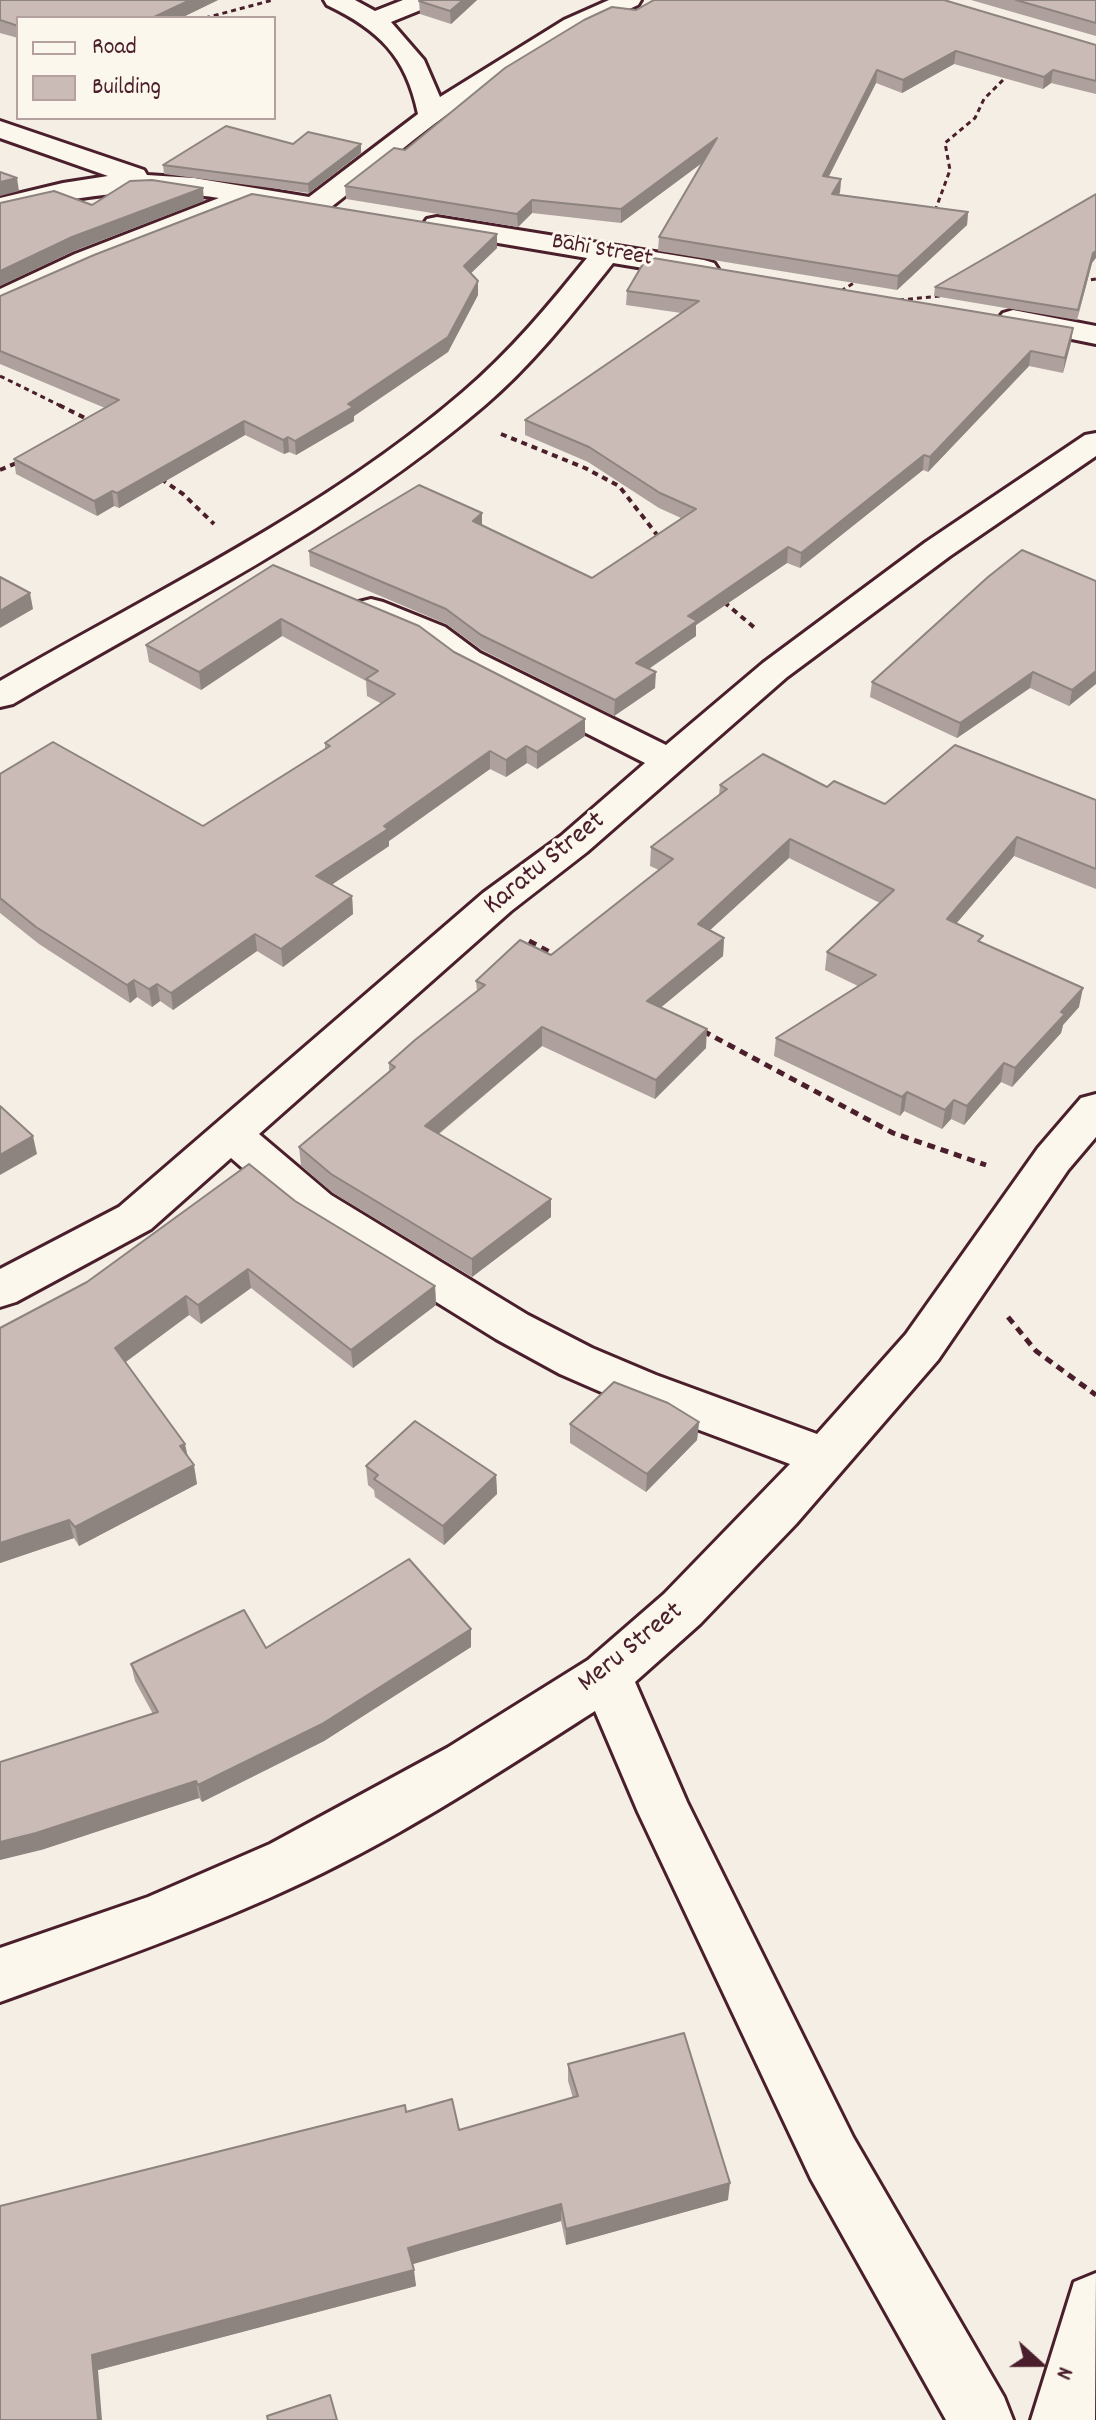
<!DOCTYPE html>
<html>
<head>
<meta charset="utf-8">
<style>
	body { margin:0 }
	#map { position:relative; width:1096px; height:2420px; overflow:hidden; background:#f4eee4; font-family:Dekko,sans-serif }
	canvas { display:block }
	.legend { position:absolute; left:16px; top:16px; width:260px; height:104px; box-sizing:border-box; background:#fbf7ec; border:2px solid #b4a19f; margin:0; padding:10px 14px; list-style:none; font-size:24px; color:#4a1f2b }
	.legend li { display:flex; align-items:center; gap:16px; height:40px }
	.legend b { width:40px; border:2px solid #b4a19f }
	.north { position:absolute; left:1000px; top:2324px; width:80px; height:80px; -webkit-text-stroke:6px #fbf7ec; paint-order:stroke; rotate:111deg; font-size:22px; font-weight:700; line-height:32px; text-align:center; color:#4a1f2b }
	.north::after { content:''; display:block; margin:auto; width:28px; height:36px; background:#4a1f2b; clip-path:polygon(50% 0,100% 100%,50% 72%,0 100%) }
</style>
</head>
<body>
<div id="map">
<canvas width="1096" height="2420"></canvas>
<ul class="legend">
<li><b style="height:10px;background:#fbf7ec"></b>Road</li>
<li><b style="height:22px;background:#cabbb6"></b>Building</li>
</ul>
<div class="north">N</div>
</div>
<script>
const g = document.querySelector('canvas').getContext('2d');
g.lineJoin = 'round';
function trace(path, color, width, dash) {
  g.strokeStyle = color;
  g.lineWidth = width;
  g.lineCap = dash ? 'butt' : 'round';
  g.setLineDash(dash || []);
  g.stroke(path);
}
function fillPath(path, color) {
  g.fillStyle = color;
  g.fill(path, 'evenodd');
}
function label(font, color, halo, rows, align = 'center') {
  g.font = font + ' Dekko,sans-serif';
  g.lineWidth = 6;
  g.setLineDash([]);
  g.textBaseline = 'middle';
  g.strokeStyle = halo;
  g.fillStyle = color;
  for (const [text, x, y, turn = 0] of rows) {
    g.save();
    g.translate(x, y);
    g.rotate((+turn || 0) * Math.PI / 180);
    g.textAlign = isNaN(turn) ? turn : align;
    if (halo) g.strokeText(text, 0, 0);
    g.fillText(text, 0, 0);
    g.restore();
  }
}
const street = new Path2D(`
	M324,0h31l20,11 28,-11h33l-3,5 -42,17 33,38 16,37 124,-77 45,-20h32l-3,5c-57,25 -114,59 -167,93 -51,33 -97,76 -145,113l-21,1 -51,-8 -159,62 -95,43v-20l75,-35 144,-56c-84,-12 -137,-3 -219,17v-17l63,-15 45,-7 -108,-38v-17l144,49 3,5 47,3 115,19 109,-83c-12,-58 -39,-84 -91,-109z
	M437,217l267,43 10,3 4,6 -4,6 -10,3 -91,-15c-40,50 -80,101 -129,143 -141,121 -312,204 -471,298l-13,3v-26c156,-90 326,-171 463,-289 47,-40 86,-87 124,-134l-160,-27 -4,-6 4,-6z
	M1013,310l83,16v18l-93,-19 -5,-6 5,-6z
	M1096,433v23l-146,100 -163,121 -200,175 -76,59 -252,223 72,61 197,120 64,33 64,27 161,59 89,-100 132,-186 43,-50 15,-4v43l-28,33 -130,190 -142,164 -96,100 -65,58 52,120 166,335 151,260 9,23h-67l-135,-241 -173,-367 -43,-101c-92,59 -190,123 -289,170 -99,47 -202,83 -306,121v-54l148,-51 122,-53 177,-96 141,-88 76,-66 126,-130 -168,-63 -62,-27 -64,-35 -197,-122 -68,-59 -80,71 -135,73 -16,5v-38l119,-62 364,-314 78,-57 84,-73 -189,-96 -35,-26 -62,-25 -5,-7 5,-7 12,-3 12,3 62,25 35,26 186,92 97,-82 163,-121 159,-107z
	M1096,2273l-1,147h-64l43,-138z`);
trace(street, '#4a1f2b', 6);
trace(new Path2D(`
	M205,18l68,-18
	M935,211l15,-41 -5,-27 30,-25 9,-19 23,-23
	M1082,281l14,-2
	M841,291l16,-10
	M899,300l42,-4
	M0,376l63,31`), '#4a1f2b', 3, [5, 4]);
trace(new Path2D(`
	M59,405l30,15
	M501,434l84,34 34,18 42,54
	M0,470l21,-9
	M161,479l22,15 31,30
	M724,602l32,27`), '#4a1f2b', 4, [6, 5]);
trace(new Path2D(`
	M529,941l30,16
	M703,1031l190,102 93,32
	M1008,1317l28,34 60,44`), '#4a1f2b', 5, [8, 6]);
fillPath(street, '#fbf7ec');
fillPath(new Path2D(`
	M0,0h218l-37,18h-163v20l-18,-5z
	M477,0l-26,24 -31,-10 -1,-13z
	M971,0h125v36z
	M636,10l460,35v49l-45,-11 -8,6 -89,-25 -52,29 -26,-10 -48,94 13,2 -1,13 -1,3 129,17 -1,13 -70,65 -239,-39 1,-14 45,-76 -83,62 -89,-10 -14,14 -172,-28 -1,-13z
	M293,144l68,9 -52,40 -145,-19 -1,-9z
	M497,248l-26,25 7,8v14l-30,57 -94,64v5l-58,34 -7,-3 -5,2 -39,-19 -126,73 -5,-2 -17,10 -81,-42 -2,-15 91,-51 -105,-44v-68z
	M1092,263l-15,57 -143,-24 1,-9z
	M627,291l446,37 -10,45 -34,-7 -101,106 -5,-2 -123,98 -13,-5 -91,62v11l-47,33 6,19 -41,28 -132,-66 -36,-26 -136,-58 -1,-15 173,-38v13l110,52 89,-60 -22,-10 -71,-46 -63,-27v-15l156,-107 -55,-8z
	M273,565l181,87 131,67v17l-48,33 -10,-6 -21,14 -16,-8 -101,72v5l-58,39 21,11 1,18 -70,53 -26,-16 -84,59 -13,-9 -8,6 -15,-10 -7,6 -91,-59 -39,-31v-139l203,52 122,-77v-6l57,-39 -15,-8 -1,-15 -84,-45 -81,54 -52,-28 -3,-17z
	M1096,581l-27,125 -39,-18 -73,50 -87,-41 2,-15z
	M720,785l107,2 58,17 211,-4v89l-82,-33 -58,67 26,20 97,64 -16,18 -2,8 -49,54 -11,-5 -37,43 -13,-6 -9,10 -38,-18 -4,5 -126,-60 2,-18 82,-52 -33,-16 2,-18 53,-49 -91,-45 -79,72 14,8 -1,18 -62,51 45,41 -51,51 -113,-53 -103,88 112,65v18l-79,60 -139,-84 -32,-27 -2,-19 90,-75v-9l88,-71 -1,-11 75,-26 108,-85 -9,-4 1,-19 68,-52z
	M295,1201l140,85 1,19 -83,63 -102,-80 -50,36 -12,-9 -64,47 63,94 9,28 -118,62 -5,-8 -74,25v-235z
	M699,1422l-2,18 -51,52 -76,-49v-19z
	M366,1466l130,9 1,19 -53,51 -69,-48 -1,-7 -6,-5z
	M471,1629v18l-147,94 -122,61 -3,-4 -158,52 112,-136 -18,-33 -4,-17 135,-16z
	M568,2064l160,136 -162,45 -5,-24 -149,43 4,22 -318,84 -98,50 406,-308 53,18 114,-32 -5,-17z`), '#aea19d');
fillPath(new Path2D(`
	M190,0h28l-37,18h-29z
	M463,0h14l-26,24 -1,-13z
	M956,51l-2,13 -52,29 1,-13z
	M877,70l-1,13 -54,107 1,-14z
	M1053,70l-2,13 -8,6 1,-12z
	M717,138v14l-96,71v-14z
	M361,144v9l-52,40 -1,-9z
	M17,178l2,13 -19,5v-14z
	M841,179l-1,13 -9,15 1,-13z
	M203,188l1,13 -130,50 -74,35v-15l72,-34z
	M532,200v13l-14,14 -1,-13z
	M968,212l-1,13 -70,65 1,-14z
	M497,234v14l-33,32v-14z
	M1096,251v7l-4,5 -15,57 16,-67z
	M478,281v14l-30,57 -94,64v5l-58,34 -1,-14 53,-37z
	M1073,328l-2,15 -8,30 2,-15z
	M1031,351l-2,15 -101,106 2,-15z
	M244,421l1,14 -126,73 -2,-15z
	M288,437l1,15 -5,2 -1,-14z
	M924,455l-1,15 -123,98 1,-15z
	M112,491l2,15 -17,10 -3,-15z
	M482,513v16l-9,-8z
	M788,547l-1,16 -91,62v11l-61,42 1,-15 52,-47z
	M30,593l3,16 -33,19v-17z
	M281,619l1,17 -81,54 -2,-18z
	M1096,671v13l-27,22 3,-16z
	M656,672l-1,16 -41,28 1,-16z
	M1033,672l-3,16 -73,50 3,-15z
	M585,719v17l-48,33v-17z
	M526,746l1,17 -21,14v-17z
	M490,751v18l-101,72v5l-71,48 -2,-18z
	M1017,837l-3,19 -70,82 3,-19z
	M790,839l-1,19 -92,84 1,-18z
	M352,896l1,18 -70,53 -2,-18z
	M255,934l2,17 -84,59 -2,-17z
	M724,938l-1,18 -76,63v-18z
	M134,980l3,17 -7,6 -3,-18z
	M157,984l3,17 -8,6 -3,-18z
	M1083,988l-4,19 -16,18 -2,8 -49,54 3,-19z
	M542,1027v19l-116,98 -1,-18z
	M707,1029l-1,19 -51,51 1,-19z
	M1004,1063l-3,19 -37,43 3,-19z
	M907,1092l-3,19 -4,5 2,-19z
	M954,1100l-3,19 -9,10 3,-19z
	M33,1136l4,18 -37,21v-20z
	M551,1199v18l-79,60v-18z
	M248,1269l3,19 -50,36 -3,-19z
	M435,1286l1,19 -83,63 -2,-18z
	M186,1296l3,19 -70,52 -4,-19z
	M699,1422l-2,18 -51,52 1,-18z
	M185,1444l4,18 -9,-16z
	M194,1465l3,19 -118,62 -4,-19z
	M496,1475l1,19 -53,51 -1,-19z
	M69,1520l5,18 -74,25v-20z
	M471,1629v18l-147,94 -122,61 -4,-17z
	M196,1781l3,17 -158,52 -41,10v-18z
	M730,2183l-2,17 -162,45v-16z
	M561,2204v17l-151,44 -2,-17z
	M414,2270l2,16 -318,84 4,50h-4l-6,-65z`), '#8d837f');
const building = new Path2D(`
	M0,0h190l-38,18h-134v8l-18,-6z
	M421,0h42l-13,11 -31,-10z
	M654,0h290l152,45v36l-43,-11 -9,7 -88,-26 -53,29 -26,-10 -54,106 18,3 -9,15 136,18 -70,64 -239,-39 58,-99 -96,71 -89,-9 -15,14 -172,-28 49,-38 11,2 100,-82 79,-48 28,-13 24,3z
	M1016,0h80v23z
	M226,126l67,18 15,-12 53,12 -53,40 -145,-19z
	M0,172l17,6 -17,4z
	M152,180l51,8 -131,49 -72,34v-68l54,-12 38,14 38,-24z
	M252,194l245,40 -33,32 14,15 -30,56 -100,67 5,3 -58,34 -7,-4 -5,3 -39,-19 -127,72 -5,-2 -18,10 -80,-42 105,-59 -119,-49v-55l94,-41z
	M1096,194v57l-3,2 -15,57 -143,-23z
	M647,257l426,71 -8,30 -34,-7 -101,106 -6,-2 -123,98 -13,-6 -100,69 9,5 -61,42 20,9 -41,28 -134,-65 -35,-26 -137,-58 110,-66 63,28 -9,8 119,57 104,-69 -36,-16 -71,-46 -64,-27 174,-119 -72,-10z
	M1022,550l74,31v90l-24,19 -39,-18 -73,51 -88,-41 116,-105z
	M273,565l146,61 35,26 131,67 -48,33 -11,-6 -20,14 -16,-9 -106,75 4,3 -72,47 36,20 -71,53 -26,-15 -84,59 -14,-9 -8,5 -15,-9 -7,5 -91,-58 -36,-29v-124l53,-32 150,84 127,-80 -5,-3 70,-49 -29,-15 12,-8 -97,-52 -82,53 -53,-27z
	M0,577l30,16 -30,18z
	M955,745l141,55v69l-79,-32 -70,82 36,17 -5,5 105,47 -22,24 4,2 -50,54 -11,-5 -37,43 -13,-6 -9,10 -38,-18 -5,5 -126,-59 100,-63 -49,-23 67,-62 -104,-51 -92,85 26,14 -77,63 60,28 -51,51 -114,-53 -117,99 126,73 -79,60 -141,-85 -32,-27 96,-80 -6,-4 26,-23 70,-55 -9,-4 44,-41 31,15 122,-96 -22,-12 76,-58 -7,-4 43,-31 64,33 7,-6 51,23z
	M0,1106l33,30 -33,19z
	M249,1164l46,37 140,85 -84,64 -103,-81 -50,36 -12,-9 -71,52 70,96 -5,2 14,19 -119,62 -6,-7 -69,23v-215l87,-46z
	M614,1382l54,21 31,19 -52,52 -77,-50z
	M415,1421l81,54 -53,51 -69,-47 4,-4 -12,-9z
	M409,1559l62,70 -149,95 -124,61 -2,-4 -160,52 -36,9v-80l158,-50 -27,-48 113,-54 22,38z
	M684,2033l46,150 -164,46 -5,-25 -153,44 6,22 -322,85 6,65h-98v-214l405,-101 1,7 46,-13 7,31 119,-34 -10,-32z
	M330,2395l7,25h-69l-1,-4z`);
fillPath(building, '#cabbb6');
trace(building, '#8d837f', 2);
label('24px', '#4a1f2b', '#fbf7ec', [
	["Bahi Street",602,252,10]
]);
label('28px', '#4a1f2b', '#fbf7ec', [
	["Karatu Street",546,865,-39],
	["Meru Street",632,1649,-39]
]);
</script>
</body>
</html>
